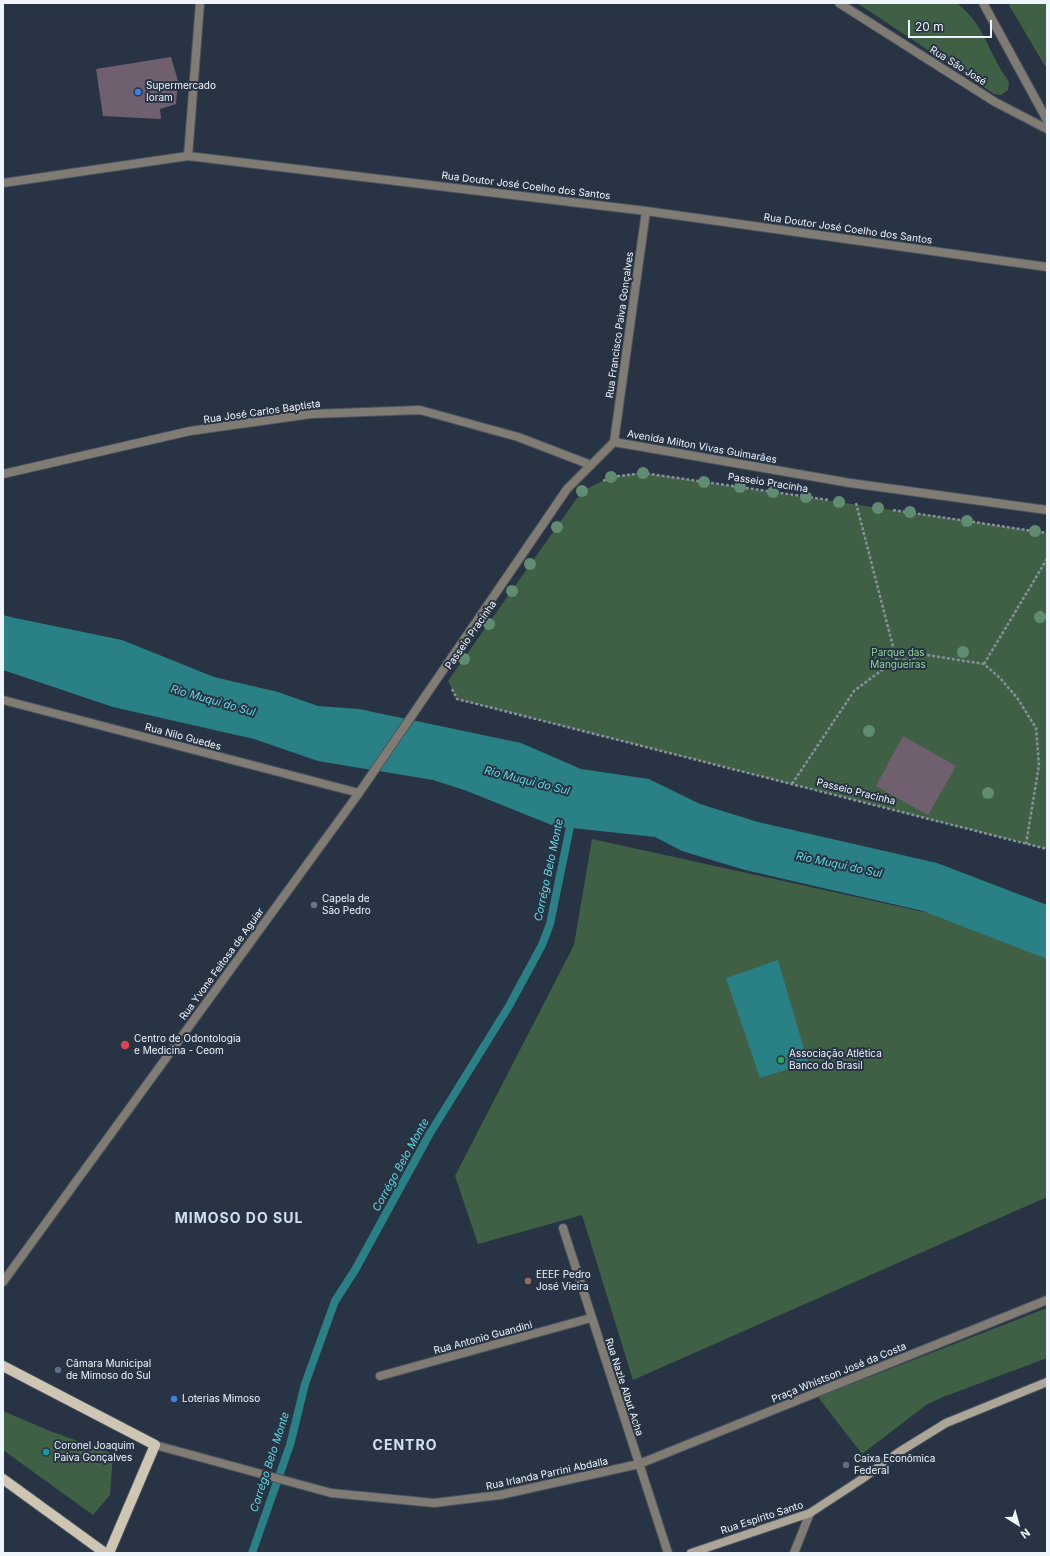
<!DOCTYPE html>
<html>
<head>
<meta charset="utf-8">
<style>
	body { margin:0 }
	#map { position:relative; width:1050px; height:1556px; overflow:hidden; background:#283443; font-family:Inter,sans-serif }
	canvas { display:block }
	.frame { position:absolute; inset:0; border:4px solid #eff5fd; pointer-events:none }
	.north { position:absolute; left:998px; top:1504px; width:40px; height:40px; -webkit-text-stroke:3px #283443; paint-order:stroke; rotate:143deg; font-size:11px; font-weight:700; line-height:16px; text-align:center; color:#eff5fd }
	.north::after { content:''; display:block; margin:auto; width:14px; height:18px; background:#eff5fd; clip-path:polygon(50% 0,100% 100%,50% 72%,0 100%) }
	.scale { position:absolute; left:908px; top:20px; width:84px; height:18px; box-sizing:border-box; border:2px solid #eff5fd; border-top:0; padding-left:5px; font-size:12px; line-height:14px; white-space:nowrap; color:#eff5fd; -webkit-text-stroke:3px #283443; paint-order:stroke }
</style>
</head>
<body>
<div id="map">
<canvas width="1050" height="1556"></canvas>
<div class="frame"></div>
<div class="north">N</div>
<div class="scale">20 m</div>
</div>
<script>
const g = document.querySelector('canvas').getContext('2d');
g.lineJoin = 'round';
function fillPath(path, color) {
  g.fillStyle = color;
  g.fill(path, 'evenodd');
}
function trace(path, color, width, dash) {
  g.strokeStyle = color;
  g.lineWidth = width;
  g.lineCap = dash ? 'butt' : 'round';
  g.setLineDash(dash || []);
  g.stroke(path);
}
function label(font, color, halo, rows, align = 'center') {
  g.font = font + ' Inter,sans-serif';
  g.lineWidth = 4;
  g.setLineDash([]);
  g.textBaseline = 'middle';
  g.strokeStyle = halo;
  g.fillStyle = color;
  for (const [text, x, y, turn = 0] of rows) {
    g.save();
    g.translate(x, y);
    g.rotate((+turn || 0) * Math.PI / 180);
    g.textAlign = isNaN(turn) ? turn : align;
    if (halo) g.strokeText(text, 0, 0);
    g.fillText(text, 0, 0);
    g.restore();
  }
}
fillPath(new Path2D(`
	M857,3h99c27,18 33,52 52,77l1,3 -1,7 -7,5 -7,-1z
	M1012,3h35v62l-2,1 -36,-61z
	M643,473l404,60v316l-590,-150 -9,-18 134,-190 29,-14z
	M592,839l455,100v258l-414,183 -51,-165 -104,29 -23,-68 119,-231z
	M1047,1308v50l-104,39 -17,8 -64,49 -44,-57z
	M3,1411l47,20 63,23 -3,41 -17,20 -90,-65z`), '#406045');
fillPath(new Path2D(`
	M3,615l12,3 107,22 92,37 64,15 40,14 41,3 162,34 60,26 68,10 51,25 58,18 179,41 110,42v54l-124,-48 -178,-41 -63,-19 -27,-14 -101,-11 -87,-35 -34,-11 -115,-19 -64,-22 -141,-32 -110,-37z
	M778,960l30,103 -48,15 -34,-100z`), '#298085');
trace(new Path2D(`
	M252,1553l38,-108 15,-61 30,-83 20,-31 74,-135 80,-129 33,-61 8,-21 22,-107`), '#298085', 8);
fillPath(new Path2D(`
	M171,57l7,24 -2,23 -16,5 1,10 -58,-3 -7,-47z
	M903,736l53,30 -28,49 -52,-29z`), '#705f6e');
const service = new Path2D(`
	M983,3l64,117`);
const minor = new Path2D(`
	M839,3l156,99 52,27
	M188,156l12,-153
	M3,183l185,-27 458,55 401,56
	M614,442l236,41 197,27
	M614,442l32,-231
	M3,474l187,-43 121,-17 109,-4 98,27 73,28
	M3,700l356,93
	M563,1228l105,325
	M3,1282l356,-489 208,-304 47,-47
	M380,1376l211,-58
	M155,1445l176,48 103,10 66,-8 139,-31 408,-164
	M794,1553l16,-40`);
const secondary = new Path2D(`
	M691,1553l119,-40 52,-34 37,-27 47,-29 101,-41`);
const primary = new Path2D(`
	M3,1366l152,79 -46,108
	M3,1479l102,74`);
trace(service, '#485361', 10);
trace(minor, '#485361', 10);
trace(secondary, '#485361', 10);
trace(primary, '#485361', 12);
trace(new Path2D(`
	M603,481l8,-4 32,-4 186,27
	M856,503l41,159
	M893,510l154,23
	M984,664l63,-105
	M452,689l5,10 590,150
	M792,784l62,-93 36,-27 37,-9 57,9 16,14 18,21 18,29 3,37 -13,79`), '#87909c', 2.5, [3, 2]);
trace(service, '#817c73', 8);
trace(minor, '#817c73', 8);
trace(secondary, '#ada597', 8);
trace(primary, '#cfc5b3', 10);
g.fillStyle = '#608c71';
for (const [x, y] of [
	[643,473],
	[611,477],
	[704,482],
	[740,487],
	[582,491],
	[773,492],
	[806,497],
	[839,502],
	[878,508],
	[910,512],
	[967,521],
	[557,527],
	[1035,531],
	[530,564],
	[512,591],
	[1040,617],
	[489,624],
	[963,652],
	[464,659],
	[869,731],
	[988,793]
]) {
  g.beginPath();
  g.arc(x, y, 6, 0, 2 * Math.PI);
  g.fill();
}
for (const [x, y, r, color] of [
	[138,92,4,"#3f7fe0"],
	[314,905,4,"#6b7280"],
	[125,1045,5,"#e0444e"],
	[781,1060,4,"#2e9e5b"],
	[528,1281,4,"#8d6e63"],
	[58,1370,4,"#5c6f8a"],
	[174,1399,4,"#3f7fe0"],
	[46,1452,4,"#0f9aa8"],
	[846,1465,4,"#5c6f8a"]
]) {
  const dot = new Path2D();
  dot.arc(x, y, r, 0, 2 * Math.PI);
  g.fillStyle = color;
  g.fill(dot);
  trace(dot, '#283443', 1.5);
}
label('10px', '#eff5fd', '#283443', [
	["Rua São José",958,66,32],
	["Rua Doutor José Coelho dos Santos",526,186,7],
	["Rua Doutor José Coelho dos Santos",848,229,8],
	["Rua Francisco Paiva Gonçalves",620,325,-82],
	["Rua José Carlos Baptista",262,412,-8],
	["Avenida Milton Vivas Guimarães",702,447,10],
	["Passeio Pracinha",768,483,9],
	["Passeio Pracinha",471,635,-55],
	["Rua Nilo Guedes",183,737,15],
	["Passeio Pracinha",856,792,14],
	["Rua Yvone Feitosa de Aguiar",222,964,-54],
	["Rua Antonio Guandini",483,1338,-15],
	["Praça Whistson José da Costa",839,1373,-22],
	["Rua Nazle Albut Acha",624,1387,72],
	["Rua Irlanda Parrini Abdalla",547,1474,-12],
	["Rua Espírito Santo",762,1518,-18]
]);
label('10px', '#eff5fd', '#283443', [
	["Supermercado",146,86],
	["Ioram",146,98],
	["Capela de",322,899],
	["São Pedro",322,911],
	["Centro de Odontologia",134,1039],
	["e Medicina - Ceom",134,1051],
	["Associação Atlética",789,1054],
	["Banco do Brasil",789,1066],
	["EEEF Pedro",536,1275],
	["José Vieira",536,1287],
	["Câmara Municipal",66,1364],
	["de Mimoso do Sul",66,1376],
	["Loterias Mimoso",182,1399],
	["Coronel Joaquim",54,1446],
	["Paiva Gonçalves",54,1458],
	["Caixa Econômica",854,1459],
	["Federal",854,1471]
], 'left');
label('10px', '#8dd497', '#283443', [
	["Parque das",898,653],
	["Mangueiras",898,665]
]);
label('italic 11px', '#5edce3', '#283443', [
	["Rio Muqui do Sul",213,701,16],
	["Rio Muqui do Sul",527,781,14],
	["Rio Muqui do Sul",839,865,12],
	["Corrégo Belo Monte",549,870,-78],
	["Corrégo Belo Monte",401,1165,-61],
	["Corrégo Belo Monte",270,1462,-72]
]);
g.letterSpacing = '1px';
label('bold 14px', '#d1e0f4', '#283443', [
	["MIMOSO DO SUL",239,1219],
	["CENTRO",405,1446]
]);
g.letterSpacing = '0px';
</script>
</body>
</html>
